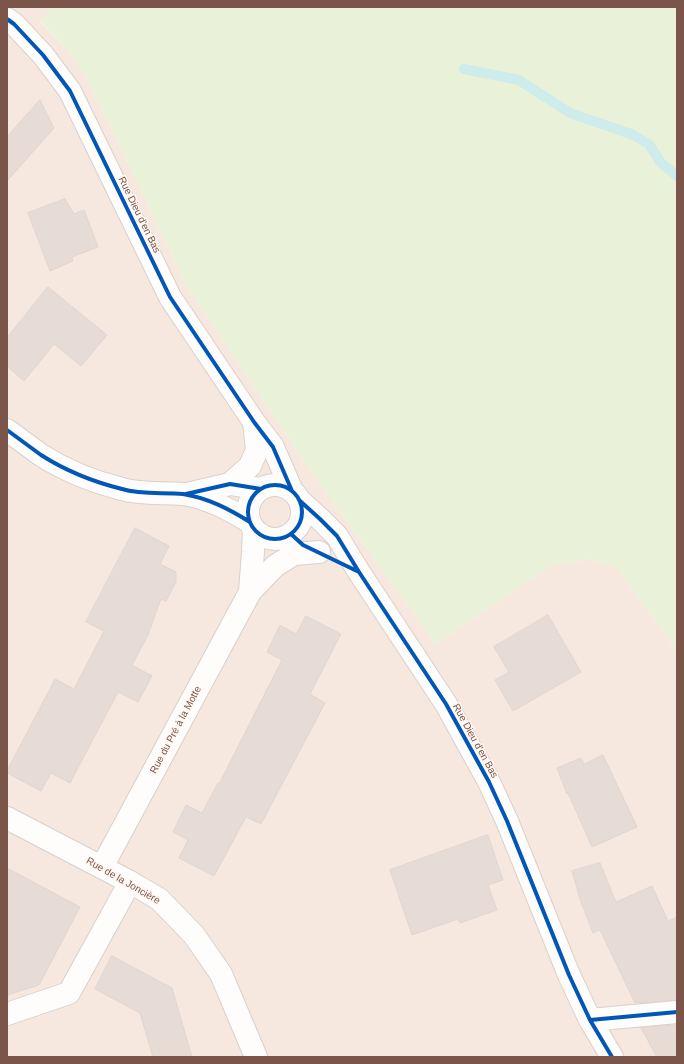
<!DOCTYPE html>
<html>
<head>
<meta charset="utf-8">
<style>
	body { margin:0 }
	#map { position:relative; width:684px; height:1064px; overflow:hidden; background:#faf4ee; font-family:Arial,sans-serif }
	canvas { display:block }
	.frame { position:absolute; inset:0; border:8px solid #7c554a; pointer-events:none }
</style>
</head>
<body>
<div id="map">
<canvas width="684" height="1064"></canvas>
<div class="frame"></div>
</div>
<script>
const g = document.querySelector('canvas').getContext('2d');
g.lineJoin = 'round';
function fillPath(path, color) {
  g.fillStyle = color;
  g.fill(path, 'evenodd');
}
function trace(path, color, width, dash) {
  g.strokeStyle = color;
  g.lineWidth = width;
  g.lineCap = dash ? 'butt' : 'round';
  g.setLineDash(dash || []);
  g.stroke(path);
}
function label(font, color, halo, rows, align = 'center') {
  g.font = font + ' Arial,sans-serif';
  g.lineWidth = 3;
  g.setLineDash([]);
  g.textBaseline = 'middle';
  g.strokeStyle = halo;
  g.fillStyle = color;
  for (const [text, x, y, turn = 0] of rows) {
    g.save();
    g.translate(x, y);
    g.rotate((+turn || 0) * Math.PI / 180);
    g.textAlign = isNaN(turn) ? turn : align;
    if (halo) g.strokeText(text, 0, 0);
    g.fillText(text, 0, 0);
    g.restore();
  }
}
fillPath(new Path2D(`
	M7,7h46l-13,14 34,37 13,20 101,210 121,181 127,175 115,-79 39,-6 27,9 60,83v406h-670z`), '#f6e8de');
fillPath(new Path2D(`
	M53,7h624v644l-60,-83 -27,-9 -39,6 -115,79 -127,-175 -121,-181 -101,-210 -13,-20 -34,-38z`), '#e9f1d8');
trace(new Path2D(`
	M464,69l55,11 51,33 61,21 18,10 12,19 16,13`), '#ceeceb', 10);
const building = new Path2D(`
	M40,100l14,28 -47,53v-44z
	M65,199l9,15 10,-4 14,37 -26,10 1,4 -23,10 -22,-58z
	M48,287l59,48 -26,31 -27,-22 -30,37 -17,-15v-28z
	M135,528l34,18 -9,18 16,8v10l-10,19 -5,-2 -14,38 -15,28 20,11 -14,26 -20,-10 -48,91 -19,-10 -10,18 -34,-18v-2l48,-92 19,10 30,-58 -18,-9z
	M548,615l33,57 -68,39 -18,-31 14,-8 -15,-25z
	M306,616l35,18 -31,60 15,9 -64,121 -15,-7 -32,59 -35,-18 9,-18 -15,-8 13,-27 16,8 16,-30 1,1 63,-124 -15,-8 13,-27 16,9z
	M603,755l34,72 -45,20 -24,-54 -1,1 -10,-26 24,-10 3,6z
	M488,835l15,45 -15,5 9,25 -37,13 -2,-4 -46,16 -22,-65z
	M600,863l16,39 36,-16 16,35 9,-4v83l-42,3 -35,-73 -7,3 -13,-34 -8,-28z
	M7,868l73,39 -41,78 -32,10z
	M112,956l60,32 20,69h-39l-13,-44 -45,-24z
	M677,1025v32h-20l-16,-29z`);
fillPath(building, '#e7dbd5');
trace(building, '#e3d6d0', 1);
const minor = new Path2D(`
	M7,19l7,5 29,31 27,36 100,206 84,125 19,25 19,44
	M7,430c11,8 23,17 34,25 25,16 53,27 81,34 20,6 41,3 61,5 25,4 46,15 67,28
	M230,484l20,-18 7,-16 -3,-28
	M248 512a27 27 0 1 1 54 0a27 27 0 1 1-54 0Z
	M187,494l43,-10 31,5
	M299,500l21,19 17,17 22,36 87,132 43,78 18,39 62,154 21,45 22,37
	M250,592l3,-40 1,-23
	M7,818l123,64 29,17 35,36 27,39 35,83
	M102,867l148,-275 25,-26 19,-12 25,-2
	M7,1014l62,-21 61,-111
	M590,1020l87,-8`);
trace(minor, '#d9d1cc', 24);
trace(minor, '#fefdfc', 22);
trace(new Path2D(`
	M7,19l7,5 29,31 27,36 100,206 84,125 19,25 19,44
	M7,430c11,8 23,17 34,25 25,16 53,27 81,34 20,6 41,3 61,5 25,4 46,15 67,28
	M248 512a27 27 0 1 1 54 0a27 27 0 1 1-54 0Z
	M186,494l44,-10 31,5
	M299,500l21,19 17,17 22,36 87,132 43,78 18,39 62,154 21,45 22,37
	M291,534l12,11 56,27
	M590,1020l87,-8`), '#0057b8', 4);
label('10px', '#7c554a', '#fff8f2', [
	["Rue Dieu d'en Bas",139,215,64],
	["Rue du Pré à la Motte",176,730,-62],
	["Rue Dieu d'en Bas",475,741,61],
	["Rue de la Joncière",123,881,30]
]);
</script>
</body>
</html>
